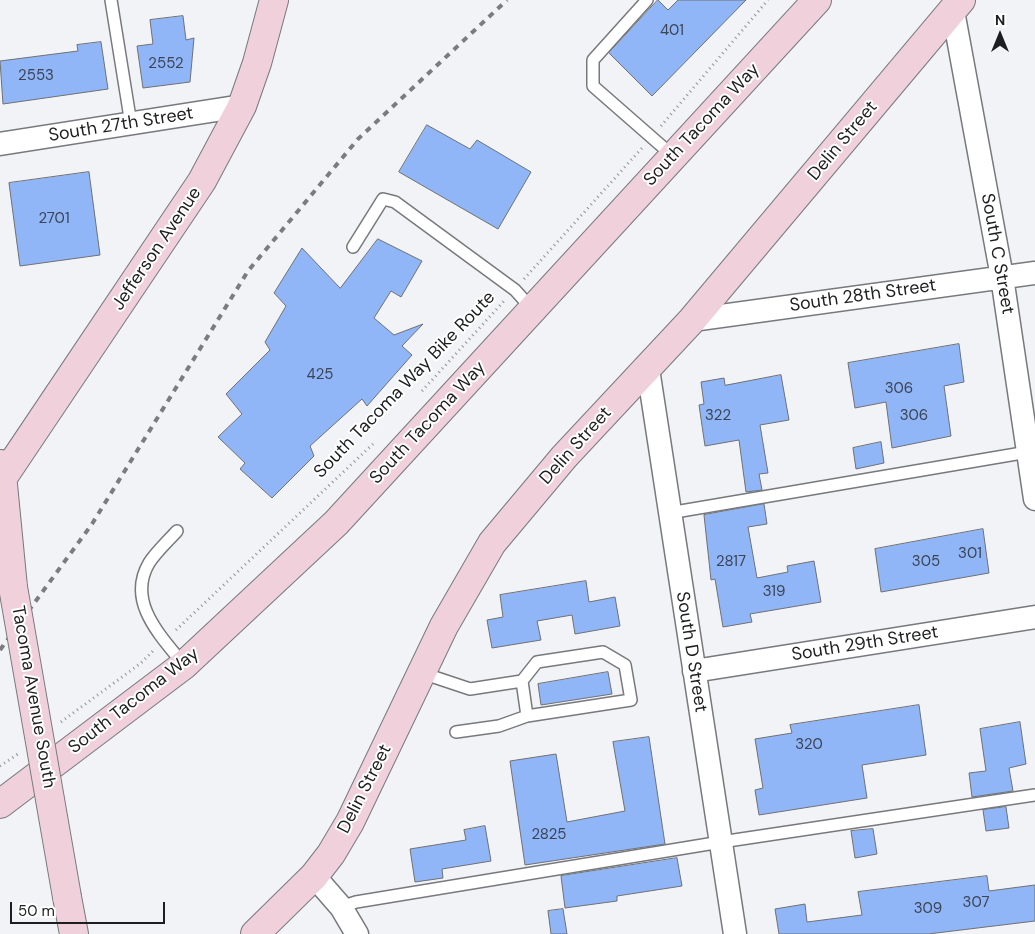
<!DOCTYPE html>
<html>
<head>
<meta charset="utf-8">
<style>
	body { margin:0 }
	#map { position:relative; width:1035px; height:934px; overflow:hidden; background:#f1f3f7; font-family:"DM Sans",sans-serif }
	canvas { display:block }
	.north { position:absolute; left:975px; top:10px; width:50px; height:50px; -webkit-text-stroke:4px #fff; paint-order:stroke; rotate:0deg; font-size:14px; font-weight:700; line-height:20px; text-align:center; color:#1d1e1f }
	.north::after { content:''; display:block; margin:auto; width:18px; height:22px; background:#1d1e1f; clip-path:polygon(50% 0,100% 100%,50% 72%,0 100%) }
	.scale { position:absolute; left:10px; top:902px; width:155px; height:22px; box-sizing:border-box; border:2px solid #1d1e1f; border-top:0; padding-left:6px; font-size:15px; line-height:18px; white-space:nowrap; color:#1d1e1f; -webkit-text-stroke:4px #fff; paint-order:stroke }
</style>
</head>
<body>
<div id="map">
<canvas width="1035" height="934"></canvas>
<div class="north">N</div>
<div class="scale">50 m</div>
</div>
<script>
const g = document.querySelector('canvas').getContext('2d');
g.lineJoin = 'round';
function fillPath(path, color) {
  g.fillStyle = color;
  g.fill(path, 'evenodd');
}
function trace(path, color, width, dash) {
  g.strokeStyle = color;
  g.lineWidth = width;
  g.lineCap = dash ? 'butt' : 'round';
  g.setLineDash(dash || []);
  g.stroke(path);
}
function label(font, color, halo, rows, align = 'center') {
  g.font = font + ' "DM Sans",sans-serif';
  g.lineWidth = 4;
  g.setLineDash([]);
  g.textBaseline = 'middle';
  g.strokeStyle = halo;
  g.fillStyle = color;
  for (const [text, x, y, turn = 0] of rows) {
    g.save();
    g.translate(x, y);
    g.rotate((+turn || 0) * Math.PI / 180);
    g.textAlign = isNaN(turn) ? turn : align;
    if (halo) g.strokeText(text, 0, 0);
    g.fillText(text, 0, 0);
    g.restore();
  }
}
const building = new Path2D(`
	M658,0l10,10 10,-10h68l-94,96 -43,-43z
	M183,16l3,24 8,-2 -4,44 -47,6 -6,-42 16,-2 -3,-24z
	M101,42l7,47 -105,15 -3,-43 78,-10 -1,-6z
	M427,125l43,24 7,-9 54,32 -33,57 -99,-57z
	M89,172l11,83 -80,11 -11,-83z
	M378,239l44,22 -21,36 -10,-6 -17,27 20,17 29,-11 -21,22 10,9 -45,51 -5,-7 -52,47 4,10 -42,42 -32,-29 5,-6 -27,-26 24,-23 -16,-20 44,-44 -5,-8 21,-36 -12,-13 28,-45 38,40z
	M959,344l5,38 -20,4 7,50 -59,12 -6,-46 -31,6 -7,-45z
	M781,375l8,45 -29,5 8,48 -9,1 3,16 -16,2 -7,-52 -34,6 -6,-41 5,-1 -3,-22 23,-4 1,7z
	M881,442l3,21 -28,6 -3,-21z
	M764,504l3,20 -19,3 9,51 31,-6 -1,-6 27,-5 7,41 -71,12 2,8 -29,5 -8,-48 -4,1 -7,-65z
	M983,529l6,44 -108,19 -6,-43z
	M586,581l3,21 26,-5 5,29 -45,8 -3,-19 -35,6 4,19 -49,8 -5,-28 16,-3 -3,-22z
	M608,672l4,22 -71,11 -3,-21z
	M919,705l7,50 -64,10 5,33 -108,17 -4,-25 8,-2 -8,-49 37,-6 -2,-8z
	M1020,722l6,42 -17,4 4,23 -41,6 -3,-24 17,-2 -6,-42z
	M649,737l16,107 -140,21 -15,-104 46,-7 11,68 58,-11 -12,-69z
	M1006,807l3,21 -23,3 -3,-21z
	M485,826l6,35 -49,8 1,9 -28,4 -5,-33 56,-9 -2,-10z
	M873,829l4,25 -22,4 -4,-27z
	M677,858l5,28 -65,10v5l-52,7 -4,-32z
	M987,876l2,15 46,-6v36l-107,13h-149l-4,-25 30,-5 2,18 55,-7 -4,-23z
	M563,909l4,25h-16l-3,-23z`);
fillPath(building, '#90b6f8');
trace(building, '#6e7074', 1);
const lane = new Path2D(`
	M111,0l20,124
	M647,0l-54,60v26l80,70
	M353,247l30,-48 12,3 120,88 18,20
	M669,513l359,-61
	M177,531c-9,10 -21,21 -28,32 -23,39 12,73 35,102
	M422,673l48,16 52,-8 15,-19 66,-10 22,13 6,35 -104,16 -28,10 -43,6
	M522,681l5,35
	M341,907l15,-5 365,-60 314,-47`);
const street = new Path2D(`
	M953,11l49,266 33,222
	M0,144l242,-38
	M692,320l343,-47
	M648,369l87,565
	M694,671l341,-54
	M314,876l27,31 16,27`);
const secondary = new Path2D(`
	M1,464l12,123
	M0,482l202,-301 40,-75 15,-43 17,-63
	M0,804l184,-139 152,-142 481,-523
	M67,897l7,37
	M255,934l59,-58 17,-22 19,-32 94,-196 48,-83 72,-86 128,-137 269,-320`);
trace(lane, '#77797d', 14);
trace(street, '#77797d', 25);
trace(secondary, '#77797d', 30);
trace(new Path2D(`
	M661,126l107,-126
	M524,279l118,-131
	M422,391l83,-91
	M176,630l197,-186
	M61,722l80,-59 12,-12
	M0,766l18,-12`), '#919295', 3, [1, 4]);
trace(lane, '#fff', 11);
trace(street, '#fff', 22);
trace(secondary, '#f0d0da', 28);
trace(new Path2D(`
	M0,650l92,-126 156,-253 110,-132 149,-139`), '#7a7c7e', 4, [6, 6]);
const secondaryBridge = new Path2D(`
	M13,587l54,310`);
trace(secondaryBridge, '#77797d', 30, []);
trace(secondaryBridge, '#f0d0da', 28);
label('15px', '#3a4455', null, [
	["401",672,31],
	["2552",166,64],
	["2553",36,76],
	["2701",54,219],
	["425",320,375],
	["306",899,389],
	["322",718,416],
	["306",914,416],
	["301",970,554],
	["2817",731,562],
	["305",926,562],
	["319",774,592],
	["320",809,745],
	["2825",549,835],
	["307",976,903],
	["309",928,909]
]);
label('18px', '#1d1e1f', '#fff', [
	["South 27th Street",121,125,-9],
	["South Tacoma Way",702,125,-47],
	["Delin Street",843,141,-50],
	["Jefferson Avenue",157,249,-56],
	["South C Street",997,254,80],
	["South 28th Street",863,296,-8],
	["South Tacoma Way Bike Route",405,385,-46],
	["South Tacoma Way",428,423,-47],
	["Delin Street",576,446,-48],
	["South 29th Street",865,644,-9],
	["South D Street",691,652,81],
	["Tacoma Avenue South",33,697,80],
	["South Tacoma Way",134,701,-38],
	["Delin Street",365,789,-63]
]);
</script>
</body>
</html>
